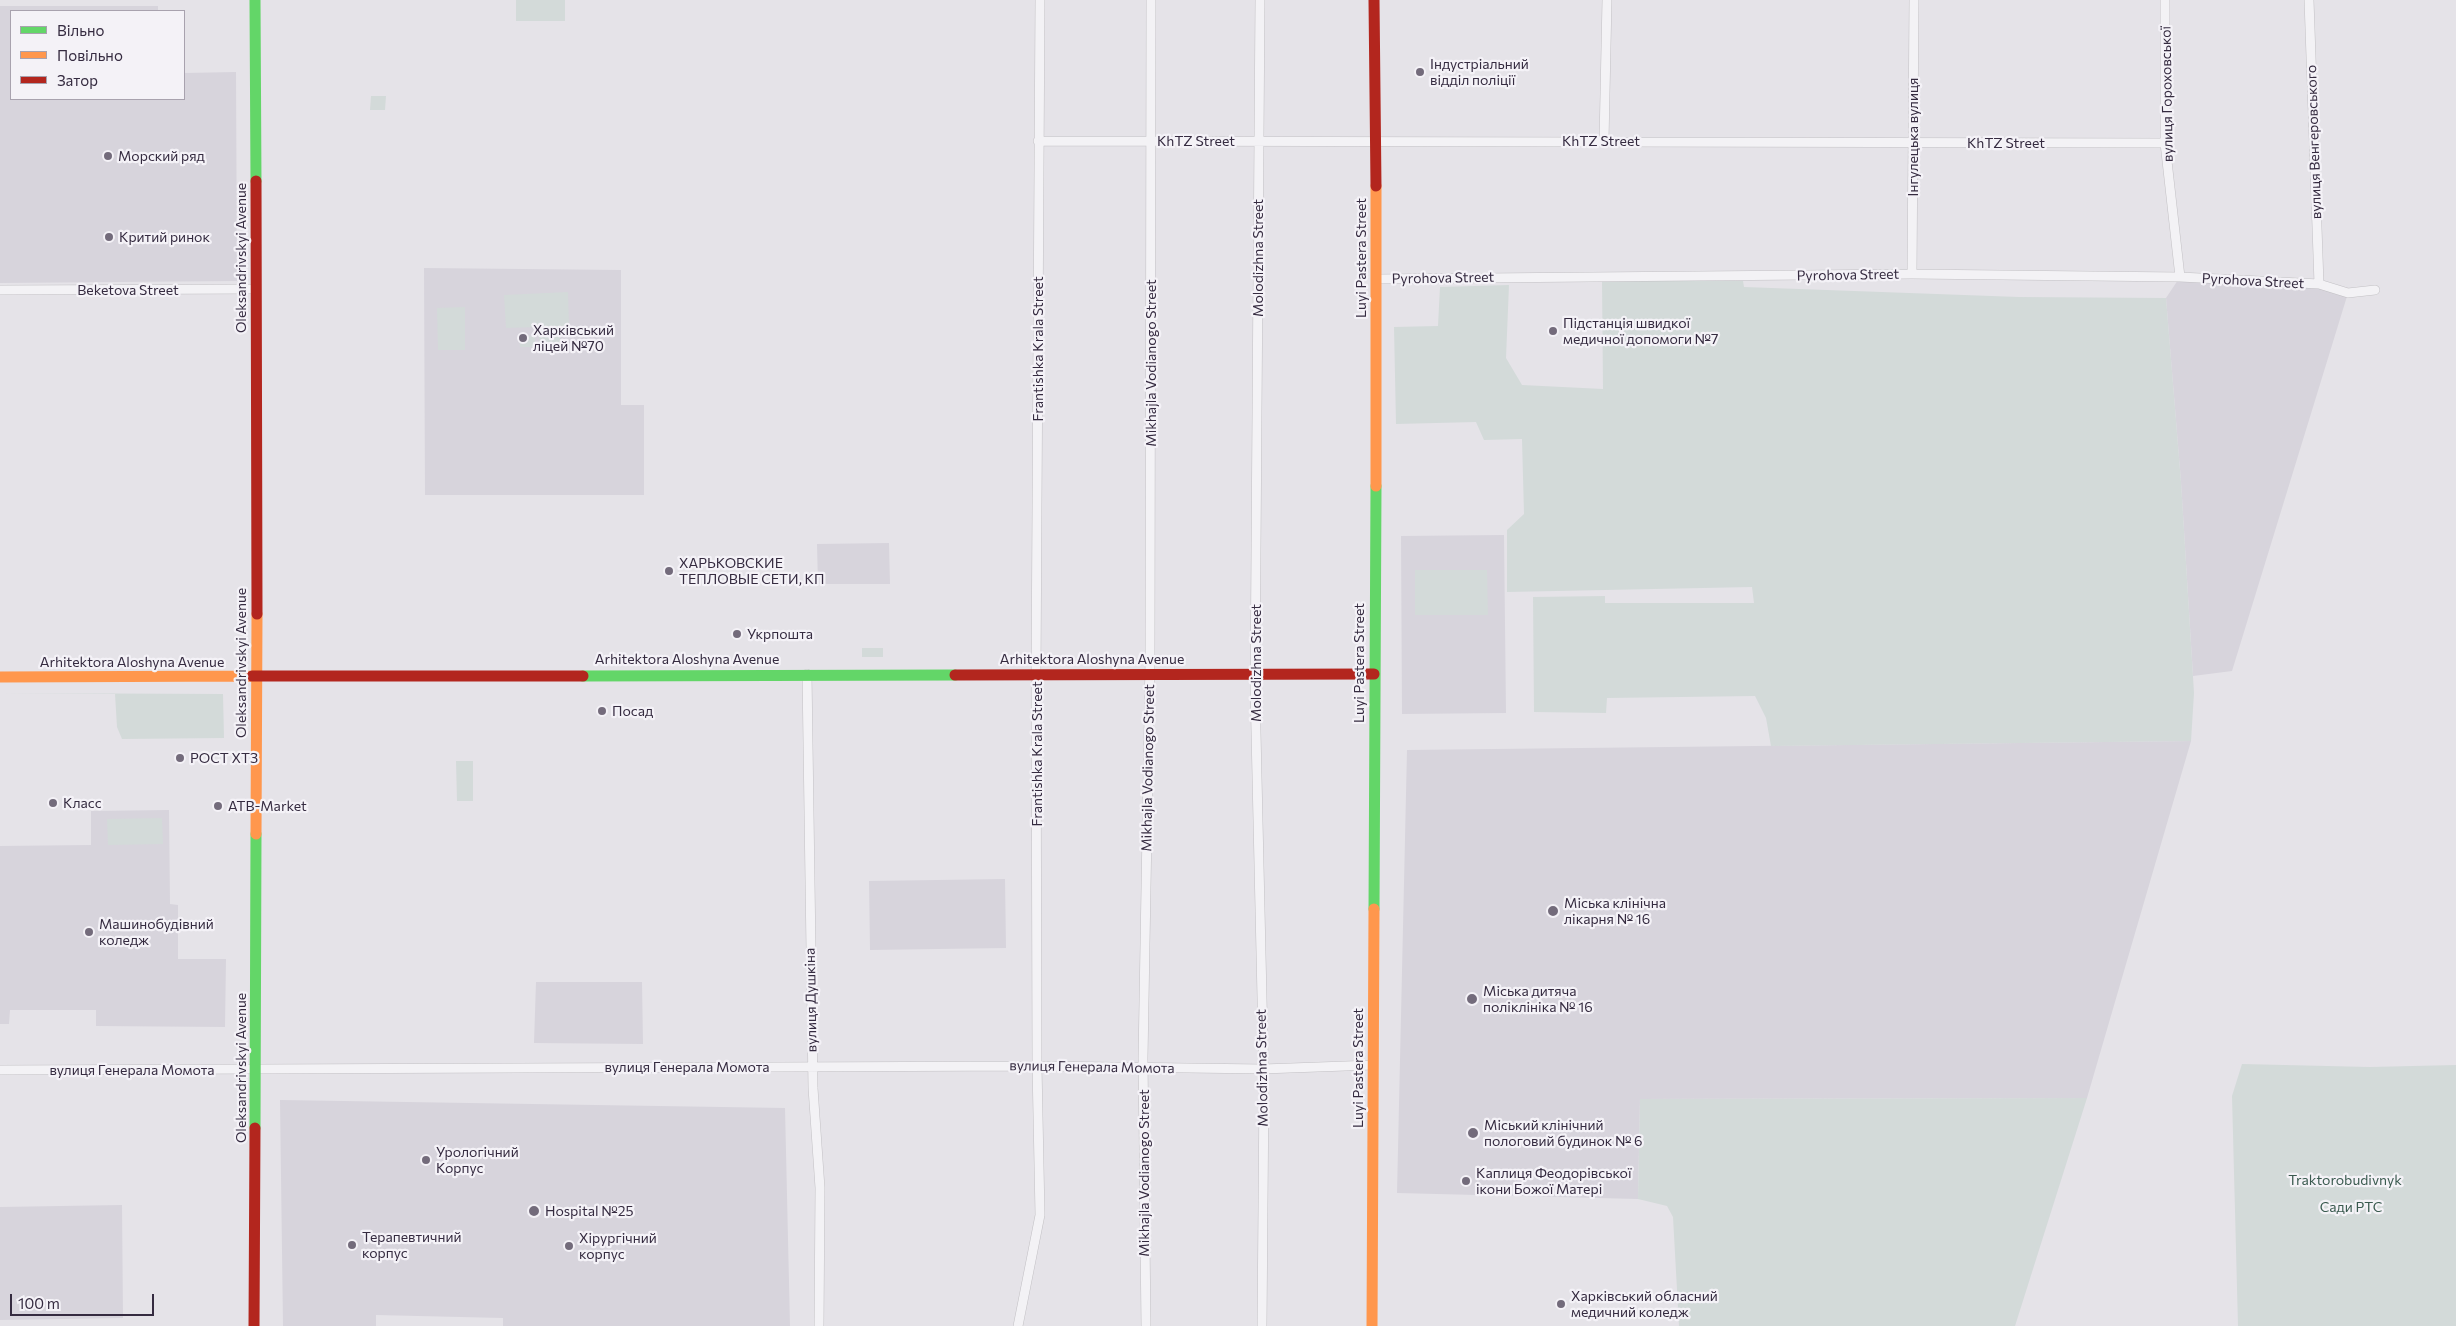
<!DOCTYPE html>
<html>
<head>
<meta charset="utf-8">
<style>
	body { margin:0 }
	#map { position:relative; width:2456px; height:1326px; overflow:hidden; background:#e5e3e8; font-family:Commissioner,sans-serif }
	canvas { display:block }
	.legend { position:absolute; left:10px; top:10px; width:175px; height:90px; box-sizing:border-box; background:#f4f2f7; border:1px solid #a8a2ae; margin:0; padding:6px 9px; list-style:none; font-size:15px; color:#352b40 }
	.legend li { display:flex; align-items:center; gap:10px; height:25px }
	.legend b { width:25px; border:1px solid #a8a2ae }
	.scale { position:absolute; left:10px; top:1294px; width:144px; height:22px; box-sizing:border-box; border:2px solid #352b40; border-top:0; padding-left:6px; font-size:15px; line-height:18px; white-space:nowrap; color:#352b40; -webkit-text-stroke:4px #f4f2f7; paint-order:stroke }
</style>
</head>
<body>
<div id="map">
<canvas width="2456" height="1326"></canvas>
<ul class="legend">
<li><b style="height:6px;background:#63d668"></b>Вільно</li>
<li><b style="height:6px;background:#ff974d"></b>Повільно</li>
<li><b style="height:6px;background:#b3261e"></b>Затор</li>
</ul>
<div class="scale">100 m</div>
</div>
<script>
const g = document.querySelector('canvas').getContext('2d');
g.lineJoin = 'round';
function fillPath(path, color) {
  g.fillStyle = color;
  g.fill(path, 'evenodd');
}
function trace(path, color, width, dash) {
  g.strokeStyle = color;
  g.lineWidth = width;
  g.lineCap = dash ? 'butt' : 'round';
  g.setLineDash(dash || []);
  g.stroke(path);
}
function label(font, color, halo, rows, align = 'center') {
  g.font = font + ' Commissioner,sans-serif';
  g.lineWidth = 4.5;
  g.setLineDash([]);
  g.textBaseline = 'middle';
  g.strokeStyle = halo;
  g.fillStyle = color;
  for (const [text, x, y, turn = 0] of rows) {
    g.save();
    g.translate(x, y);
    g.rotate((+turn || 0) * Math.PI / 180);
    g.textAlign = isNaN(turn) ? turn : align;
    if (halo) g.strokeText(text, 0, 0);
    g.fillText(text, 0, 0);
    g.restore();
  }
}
fillPath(new Path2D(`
	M0,6h158v5h-147v88h173v-26l52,-1 1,209 -237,2z
	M424,268l197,2v135h23v90h-219z
	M2180,277l139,7 29,9 -116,378 -39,5 -12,-194 -15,-184z
	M1504,535l2,178 -104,1 -1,-178z
	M889,543l1,41h-72l-1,-40z
	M2191,741l-104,357 -447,1 -2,100 -241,-6 10,-443z
	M169,810l1,94 8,1v54h48l-1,68 -129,-1v-16h-86l-1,14h-9v-178l91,-1v-34z
	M1005,879l1,69 -136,2 -1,-69z
	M536,982h106l1,62 -109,-1z
	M280,1100l505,8 5,218h-287v-8l-127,-3v11h-93z
	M122,1205l1,113 -123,2v-113z`), '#d7d4dc');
fillPath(new Path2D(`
	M516,0h49v21h-49z
	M371,96h15l-1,14h-15z
	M1602,280l141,1 1,6 275,10 147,1 15,184 13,211 -3,48 -420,5 -5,-28 -11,-22 -148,2 -1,15 -72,-1 -1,-115 72,-1v7h149l-2,-16 -245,5v-62l17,-16 -2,-75 -38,1 -8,-18 -80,2 -2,-97 44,-1 2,-39 69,-2 -3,73 16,27 81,4z
	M568,292l1,34 -63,2 -2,-33z
	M465,307v43h-27l-1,-42z
	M560,328l1,22 -22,1v-22z
	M535,336v11h-15l-1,-10z
	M1415,570h72l1,45h-73z
	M862,648h21v9h-21z
	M0,693l223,1 1,44 -102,1 -5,-12 -2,-33z
	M456,761h17v40h-16z
	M162,818l1,26 -55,1 -1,-26z
	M2242,1064l128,3 86,-2v261h-218l-6,-230z
	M2087,1098l-72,228h-336l-6,-109 -6,-11 -29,-7 2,-100z`), '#d3dad9');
const street = new Path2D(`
	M1260,0l-5,688 9,398 -2,240
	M2165,0v143l15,134
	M2309,0l10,284
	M1038,141l1127,2
	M1604,141l3,-141
	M1912,274l2,-274
	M1377,279l535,-5 268,3 139,7 29,9 27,-3
	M0,290l256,-1
	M807,674l6,414 7,100 -1,138
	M0,1070l1037,-4 226,3 110,-4
	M1018,1326l22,-111 -3,-149 -1,-392 4,-674
	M1146,1326l-3,-268 7,-398 1,-660`);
trace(street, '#c2c0c4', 10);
trace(street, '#f3f2f5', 9);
trace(new Path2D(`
	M255,0l1,181
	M583,676l372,-1
	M1374,909l2,-423
	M255,1128l1,-294`), '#63d668', 11);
trace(new Path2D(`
	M1376,186v300
	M0,677l252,-1
	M256,834l1,-220
	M1372,1326l2,-417`), '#ff974d', 11);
trace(new Path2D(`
	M1374,0l2,186
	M256,181l1,433
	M955,675l419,-1
	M252,676h331
	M254,1326l1,-198`), '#b3261e', 11);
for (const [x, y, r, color] of [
	[1420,72,5,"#736b7b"],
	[108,156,5,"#736b7b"],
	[109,237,5,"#736b7b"],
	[1553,331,5,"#736b7b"],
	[523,338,5,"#736b7b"],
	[669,571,5,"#736b7b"],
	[737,634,5,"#736b7b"],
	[602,711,5,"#736b7b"],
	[180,758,5,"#736b7b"],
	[53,803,5,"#736b7b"],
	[218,806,5,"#736b7b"],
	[1553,911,6,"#736b7b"],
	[89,932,5,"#736b7b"],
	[1472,999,6,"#736b7b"],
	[1473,1133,6,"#736b7b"],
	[426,1160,5,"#736b7b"],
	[1466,1181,5,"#736b7b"],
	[534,1211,6,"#736b7b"],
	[352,1245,5,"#736b7b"],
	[569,1246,5,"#736b7b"],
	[1561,1304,5,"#736b7b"]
]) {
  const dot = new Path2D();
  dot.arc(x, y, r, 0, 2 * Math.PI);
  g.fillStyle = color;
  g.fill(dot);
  trace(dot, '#f4f2f7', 2);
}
label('14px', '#352b40', '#f4f2f7', [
	["Індустріальний",1430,64],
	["відділ поліції",1430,80],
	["Морский ряд",118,156],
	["Критий ринок",119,237],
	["Підстанція швидкої",1563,323],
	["медичної допомоги №7",1563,339],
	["Харківський",533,330],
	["ліцей №70",533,346],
	["ХАРЬКОВСКИЕ",679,563],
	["ТЕПЛОВЫЕ СЕТИ, КП",679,579],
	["Укрпошта",747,634],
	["Посад",612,711],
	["РОСТ ХТЗ",190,758],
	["Класс",63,803],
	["ATB-Market",228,806],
	["Міська клінічна",1564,903],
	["лікарня № 16",1564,919],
	["Машинобудівний",99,924],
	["коледж",99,940],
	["Міська дитяча",1483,991],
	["поліклініка № 16",1483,1007],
	["Міський клінічний",1484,1125],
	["пологовий будинок № 6",1484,1141],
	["Урологічний",436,1152],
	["Корпус",436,1168],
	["Каплиця Феодорівської",1476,1173],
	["ікони Божої Матері",1476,1189],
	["Hospital №25",545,1211],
	["Терапевтичний",362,1237],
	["корпус",362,1253],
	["Хірургічний",579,1238],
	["корпус",579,1254],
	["Харківський обласний",1571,1296],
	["медичний коледж",1571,1312]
], 'left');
label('14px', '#352b40', '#f4f2f7', [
	["вулиця Гороховської",2167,94,-91],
	["Інгулецька вулиця",1913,137,-90],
	["KhTZ Street",1196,141],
	["KhTZ Street",1601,141],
	["вулиця Венгеровського",2314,142,-92],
	["KhTZ Street",2006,143],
	["Oleksandrivskyi Avenue",241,258,-90],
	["Molodizhna Street",1258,258,-90],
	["Luyi Pastera Street",1361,258,-90],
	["Pyrohova Street",1848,275,-1],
	["Pyrohova Street",1443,278,-1],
	["Pyrohova Street",2253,281,3],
	["Beketova Street",128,290],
	["Frantishka Krala Street",1038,349,-90],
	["Mikhajla Vodianogo Street",1151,363,-90],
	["Arhitektora Aloshyna Avenue",687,659],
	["Arhitektora Aloshyna Avenue",1092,659],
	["Arhitektora Aloshyna Avenue",132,662],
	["Oleksandrivskyi Avenue",241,663,-90],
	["Molodizhna Street",1256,663,-90],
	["Luyi Pastera Street",1359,663,-90],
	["Frantishka Krala Street",1037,754,-90],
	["Mikhajla Vodianogo Street",1148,768,-89],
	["вулиця Душкіна",811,1000,-91],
	["вулиця Генерала Момота",687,1067],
	["вулиця Генерала Момота",1092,1067,1],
	["Oleksandrivskyi Avenue",241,1068,-90],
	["Molodizhna Street",1262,1068,-91],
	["Luyi Pastera Street",1358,1068,-90],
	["вулиця Генерала Момота",132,1070],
	["Mikhajla Vodianogo Street",1144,1173,-90]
]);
label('14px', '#3a5a4f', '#f4f2f7', [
	["Traktorobudivnyk",2345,1180],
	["Сади РТС",2351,1207]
]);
</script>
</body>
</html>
